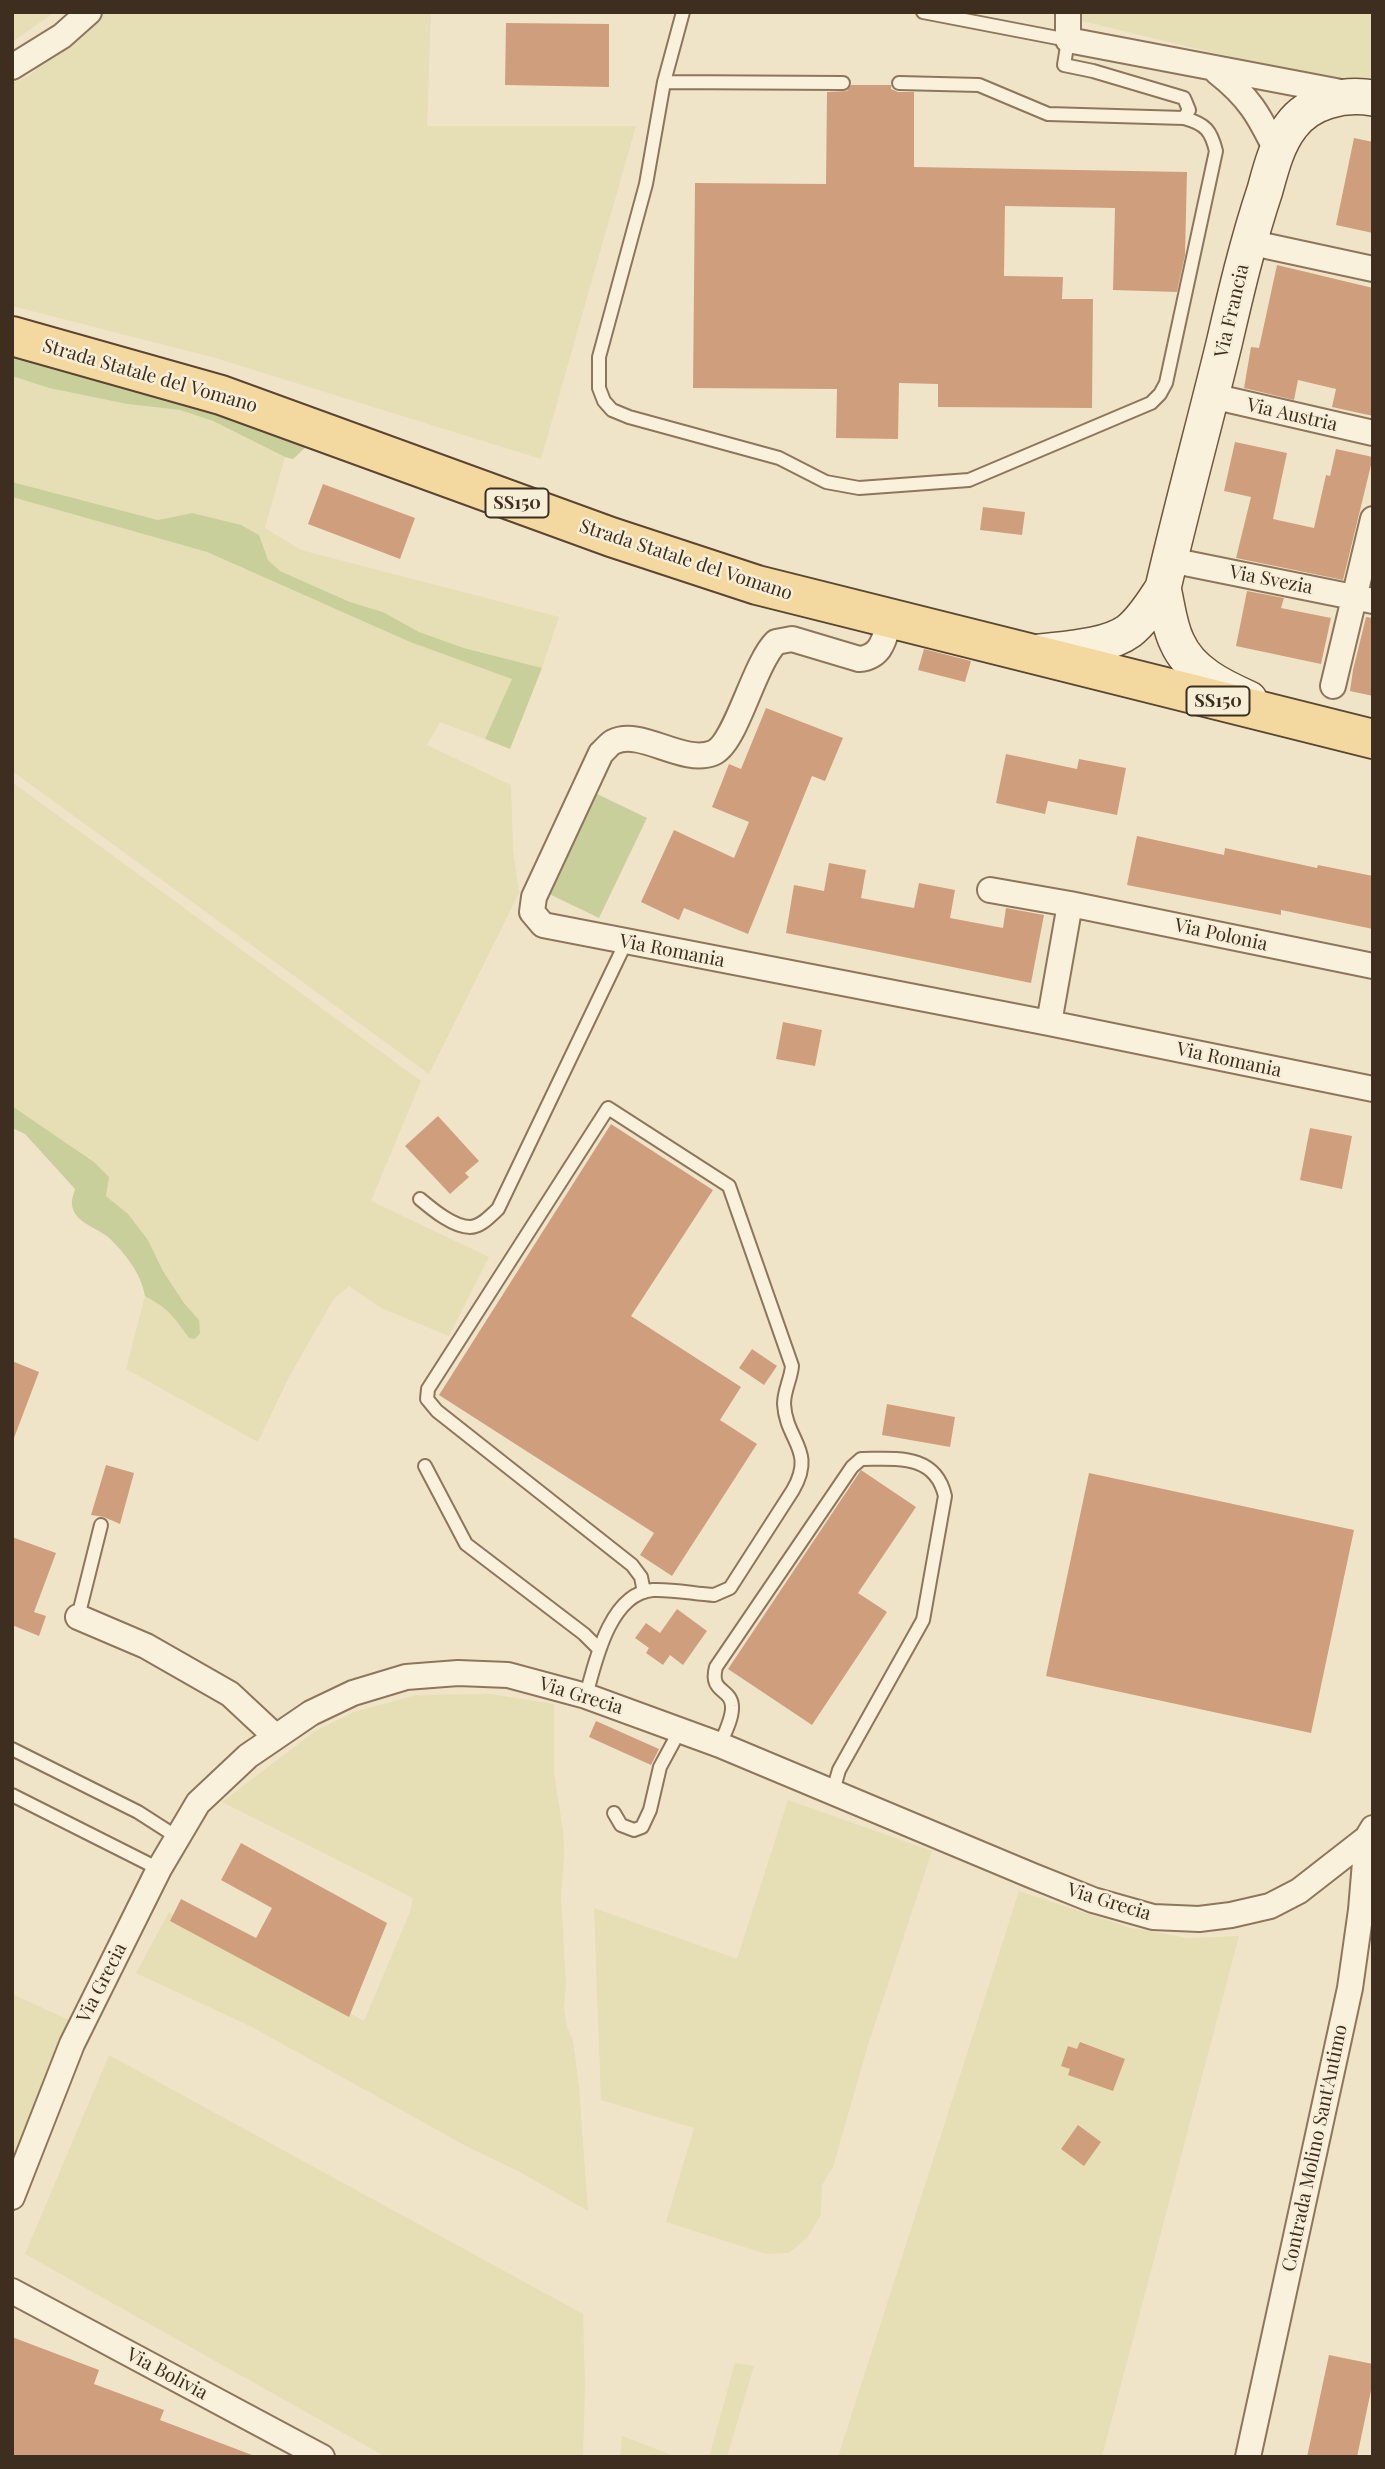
<!DOCTYPE html>
<html>
<head>
<meta charset="utf-8">
<style>
	body { margin:0 }
	#map { position:relative; width:1385px; height:2469px; overflow:hidden; background:#f0e4c8; font-family:"Playfair Display",serif }
	canvas { display:block }
	.frame { position:absolute; inset:0; border:14px solid #3d2e20; pointer-events:none }
</style>
</head>
<body>
<div id="map">
<canvas width="1385" height="2469"></canvas>
<div class="frame"></div>
</div>
<script>
const g = document.querySelector('canvas').getContext('2d');
g.lineJoin = 'round';
function fillPath(path, color) {
  g.fillStyle = color;
  g.fill(path, 'evenodd');
}
function trace(path, color, width, dash) {
  g.strokeStyle = color;
  g.lineWidth = width;
  g.lineCap = dash ? 'butt' : 'round';
  g.setLineDash(dash || []);
  g.stroke(path);
}
function label(font, color, halo, rows, align = 'center') {
  g.font = font + ' "Playfair Display",serif';
  g.lineWidth = 5;
  g.setLineDash([]);
  g.textBaseline = 'middle';
  g.strokeStyle = halo;
  g.fillStyle = color;
  for (const [text, x, y, turn = 0] of rows) {
    g.save();
    g.translate(x, y);
    g.rotate((+turn || 0) * Math.PI / 180);
    g.textAlign = isNaN(turn) ? turn : align;
    if (halo) g.strokeText(text, 0, 0);
    g.fillText(text, 0, 0);
    g.restore();
  }
}
fillPath(new Path2D(`
	M12,12h43l-43,30z
	M98,12h333l-4,114h209l-95,333 -329,-102 -200,-51v-223l18,-8z
	M1078,12h283l12,3v69l-109,-19 -186,-45z
	M12,376l37,12 78,16 53,6 33,11 72,36 -20,71 36,22 258,67 -17,51 -78,-20 -45,-16 -36,-20 -33,-10 -70,-31 -12,-11 -9,-25 -67,-22 -34,7 -146,-38z
	M12,497l195,55 203,90 103,37 -28,60 -45,-17 -13,23 84,40 2,65 6,43 -90,181 -417,-303z
	M12,782l409,299 -50,120 118,56 -40,79 -68,-28 -32,-22 -16,14 -44,77 -31,65 -132,-73 19,-73 13,7 20,17 3,8 18,-8 -15,-17 -21,-32 -15,-31 -20,-26 -22,-18 2,-19 -14,-15 -82,-56z
	M490,1694l64,10v69l9,58 1,23 -3,43 5,87 -2,24 3,19 6,13 6,47 9,124 -68,-39 -54,-26 -214,-119 -116,-54 33,-61 195,109 46,-109 3,-14 -191,-96 92,-70 40,-20 62,-17z
	M788,1800l144,51 -64,194 -35,122 -11,18 -1,30 -14,23 -18,15 -23,1 -100,-32 28,-94 -93,-28 -7,-192 143,51z
	M1019,1891l112,37 57,10 51,-2 -137,521h-264z
	M12,1994l59,27 -59,148z
	M109,2055l474,259 2,73 -2,70h-197l-361,-203z
	M735,2363l19,3 -27,91h-18z
	M622,2436l55,21h-57z`), '#e6deb5');
fillPath(new Path2D(`
	M12,348l294,90v9l-13,12 -8,-2 -72,-36 -33,-11 -53,-6 -78,-16 -37,-12z
	M12,482l146,38 34,-7 49,12 18,10 9,25 12,11 70,31 33,10 36,20 45,16 78,20 -32,81 -25,-10 27,-60 -102,-37 -203,-90 -195,-55z
	M593,792l54,26 -48,100 -54,-26z
	M12,1106l82,56 15,15 -3,19 22,18 20,26 15,31 21,32 15,17 1,13 -5,6 -6,-1c-15,-21 -20,-29 -44,-42 -4,-23 -20,-43 -37,-59 -11,-9 -34,-15 -36,-32 -1,-4 2,-12 3,-16l-50,-55 -13,-6z`), '#c9cf9b');
fillPath(new Path2D(`
	M506,23l103,1v63l-104,-2z
	M851,85h40v4l7,3h16v75l273,5 -2,83 -8,37 -64,-2 2,-82 -110,-2 -1,70 59,1 -1,22h31l-1,109 -154,-1v-23l-39,-1 -1,56 -62,-1 1,-49 -144,-1 2,-205 131,1 1,-92 20,-1z
	M1354,138l19,4v91l-37,-8z
	M1277,265l96,23v128l-41,-9 4,-18 -38,-9 -4,20 -50,-12 7,-41 8,1z
	M1235,442l52,11 -14,66 41,9 12,-53 4,1 6,-27 37,8 -30,123 -107,-22 15,-61 -27,-6z
	M323,484l92,34 -15,41 -92,-35z
	M983,507l42,5 -3,23 -42,-5z
	M1247,591l37,7 -3,10 50,10 -10,46 -85,-18z
	M1366,617l7,1v78l-23,-5 3,-21z
	M924,649l47,12 -6,21 -47,-12z
	M766,708l77,30 -18,43 -13,-5 -64,158 -64,-26 -5,12 -38,-18 33,-72 60,28 15,-36 -37,-15 17,-43 12,5z
	M1006,754l71,15 2,-10 47,9 -9,47 -69,-14 -3,13 -49,-11z
	M1137,836l87,19 1,-7 92,20 1,-3 55,11v53l-92,-19v5l-154,-30z
	M829,863l37,7 -5,28 53,10 5,-25 36,7 -5,28 53,10 3,-20 38,7 -13,68 -245,-50 8,-48 30,6z
	M783,1022l39,8 -7,36 -39,-7z
	M438,1116l41,45 -14,12 4,4 -19,17 -45,-48z
	M611,1124l102,66 -82,126 110,71 -21,33 37,24 -85,132 -32,-21 14,-22 -215,-138z
	M1310,1128l42,8 -10,53 -42,-9z
	M752,1349l25,17 -13,19 -25,-17z
	M12,1361l27,11 -25,66h-2z
	M887,1404l68,13 -5,30 -68,-12z
	M106,1465l28,8 -14,51 -16,-7 -13,-2z
	M861,1470l55,37 -58,86 29,19 -75,113 -84,-56z
	M1089,1473l265,57 -43,203 -265,-57z
	M12,1537l44,16 -22,59 12,4 -7,20 -27,-11z
	M677,1609l30,22 -24,34 -13,-10 -7,10 -17,-12 3,-5 -14,-10 11,-15 14,10z
	M596,1721l63,28 -8,16 -62,-28z
	M241,1843l146,80 -38,94 -179,-96 11,-22 75,39 16,-30 -51,-28z
	M1080,2042l45,17 -12,32 -45,-16 2,-6 -9,-3 7,-20 9,3z
	M1078,2125l23,17 -17,24 -23,-17z
	M12,2337l87,33 -5,14 70,26 -4,10 92,35v2h-240z
	M1329,2355l44,9v17l-16,76h-50z`), '#cf9f7d');
const lane = new Path2D(`
	M683,12l-19,70 -18,102 -47,173v31l5,13 8,9 17,7 150,41 47,24 33,6 110,-8 182,-77 9,-9 6,-11 50,-232c-5,-20 -10,-27 -32,-33
	M664,82l179,1
	M899,83l80,2 69,29 136,4 5,-8 -5,-12 -91,-27 -29,-6 4,-25 -145,-28
	M420,1199c12,10 33,28 50,28 11,0 20,-11 28,-18l128,-267
	M425,1466l41,78 118,90 15,15
	M78,1617l23,-92
	M586,1696c9,-34 24,-103 67,-106 20,-1 42,4 61,5l16,-7 63,-98c23,-40 -7,-49 -9,-86 0,-14 7,-25 8,-38l-63,-180 -121,-78 -180,281 -1,10 10,12 195,154 9,12 3,15
	M720,1745c4,-11 13,-27 12,-39 -1,-18 -23,-13 -16,-39l136,-200 9,-8c35,0 74,-6 84,37l-22,124 -84,150 -6,21
	M12,1749l126,63 39,25
	M12,1795l147,74
	M614,1813l7,12 13,5 8,-3 8,-17 10,-43 20,-37`);
const street = new Path2D(`
	M1068,12v28l278,53
	M12,67l50,-31 27,-24
	M1217,72c32,25 42,43 60,80
	M1248,242l125,27
	M1212,396l161,37
	M1170,560l203,41
	M890,620c-6,19 -8,37 -31,39l-67,-20 -16,3c-23,23 -40,102 -63,111 -31,12 -72,-25 -100,-11 -4,2 -8,8 -12,11l-67,144 -2,15 11,13 506,98 324,66
	M1333,686l40,-167
	M990,890l80,14
	M1049,1023l21,-119 303,62
	M78,1617l68,29 84,48 45,42
	M12,2197l60,-153 87,-175 39,-66 50,-47 63,-43 42,-20 53,-16 52,-4 50,2 78,21 134,49 313,131 60,24 60,17 46,2 32,-4 39,-9 29,-15 68,-53 6,-10
	M12,2291l310,166
	M1248,2457l102,-469 11,-78 6,-72`);
const secondary = new Path2D(`
	M1163,588c4,17 6,38 14,54 13,30 45,45 72,57
	M1033,653c28,-4 73,-5 96,-22 14,-11 24,-28 34,-43 19,-82 41,-162 61,-244 12,-52 24,-103 41,-154 6,-22 12,-46 26,-64 18,-25 53,-33 82,-28`);
const primary = new Path2D(`
	M12,336l209,59 390,142 146,48 616,154`);
trace(lane, '#8d765c', 16);
trace(street, '#8d765c', 28);
trace(secondary, '#6f573f', 38);
trace(primary, '#5b4430', 42);
trace(lane, '#faf1dc', 12);
trace(street, '#faf1dc', 24);
trace(secondary, '#faf1dc', 35);
trace(primary, '#f3d9a0', 38);
for (const [x, y, w] of [
	[517,503,63],
	[1218,701,63]
]) {
  const box = new Path2D();
  box.roundRect(x - w / 2, y - 14.5, w, 29, 5);
  g.fillStyle = '#f7eed8';
  g.fill(box);
  trace(box, '#3d2e20', 2);
}
label('bold 18px', '#3d2e20', null, [
	["SS150",517,503],
	["SS150",1218,701]
]);
label('19px', '#3d2e20', '#f7eed8', [
	["Via Francia",1232,311,-77],
	["Strada Statale del Vomano",150,376,16],
	["Via Austria",1292,415,13],
	["Strada Statale del Vomano",686,560,18],
	["Via Svezia",1271,580,11],
	["Via Polonia",1221,935,12],
	["Via Romania",672,951,11],
	["Via Romania",1229,1060,12],
	["Via Grecia",581,1696,17],
	["Via Grecia",1109,1902,17],
	["Via Grecia",102,1983,-63],
	["Contrada Molino Sant'Antimo",1315,2148,-78],
	["Via Bolivia",167,2374,28]
]);
</script>
</body>
</html>
